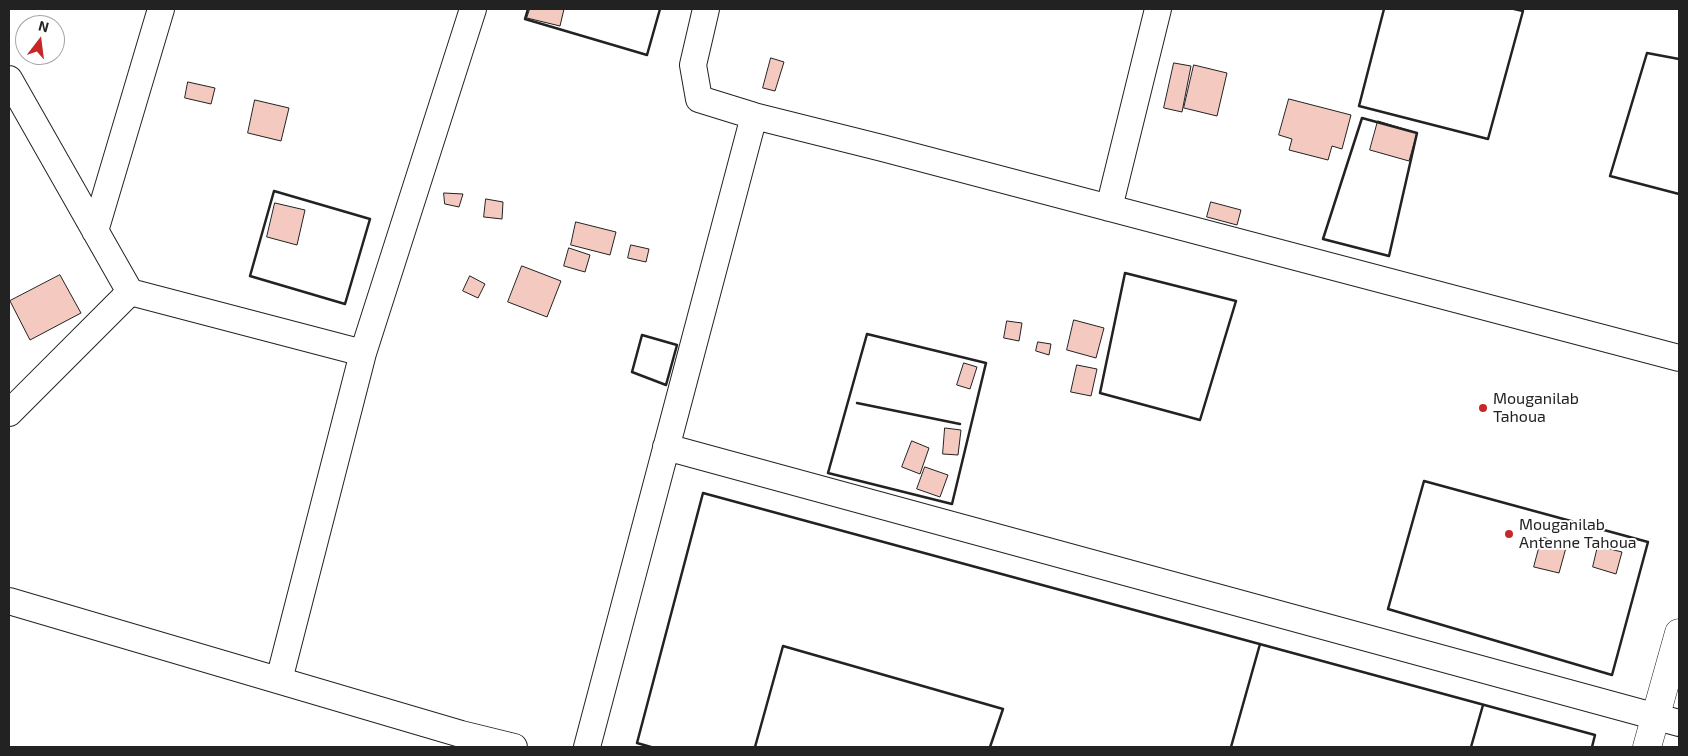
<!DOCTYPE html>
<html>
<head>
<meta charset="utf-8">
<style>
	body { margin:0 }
	#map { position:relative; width:1688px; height:756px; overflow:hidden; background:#fff; font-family:"Exo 2",sans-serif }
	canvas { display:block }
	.frame { position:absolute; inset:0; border:10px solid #222; pointer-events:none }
	.north { position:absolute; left:15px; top:15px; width:50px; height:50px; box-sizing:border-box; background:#fff; border:1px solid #a7a7a7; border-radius:50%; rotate:15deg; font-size:14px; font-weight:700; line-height:20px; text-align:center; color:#222 }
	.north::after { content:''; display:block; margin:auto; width:18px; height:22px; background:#c62828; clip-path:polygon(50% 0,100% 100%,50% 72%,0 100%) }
</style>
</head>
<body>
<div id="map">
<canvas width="1688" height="756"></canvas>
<div class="frame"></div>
<div class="north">N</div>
</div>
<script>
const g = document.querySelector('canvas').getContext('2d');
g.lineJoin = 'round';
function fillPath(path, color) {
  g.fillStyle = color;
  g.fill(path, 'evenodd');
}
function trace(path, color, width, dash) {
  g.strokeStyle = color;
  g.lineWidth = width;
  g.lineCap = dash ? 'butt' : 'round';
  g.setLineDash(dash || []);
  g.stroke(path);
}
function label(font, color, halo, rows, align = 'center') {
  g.font = font + ' "Exo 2",sans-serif';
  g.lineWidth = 4;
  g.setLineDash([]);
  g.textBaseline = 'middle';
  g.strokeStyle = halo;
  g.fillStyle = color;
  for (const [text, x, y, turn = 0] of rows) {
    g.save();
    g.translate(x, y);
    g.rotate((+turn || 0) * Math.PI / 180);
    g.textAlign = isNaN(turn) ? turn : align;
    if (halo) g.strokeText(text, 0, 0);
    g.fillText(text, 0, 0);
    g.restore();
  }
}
const building = new Path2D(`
	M530,9h34l-4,17 -33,-8z
	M771,58l13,4 -9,29 -12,-3z
	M1174,63l17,3 -9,46 -18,-4z
	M1194,65l33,8 -10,43 -33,-8z
	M188,82l27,6 -4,16 -26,-6z
	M1289,99l62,16 -9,34 -10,-3 -4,14 -39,-10 3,-11 -13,-4z
	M255,100l34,8 -8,33 -33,-8z
	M1378,121l39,12 -8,28 -39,-11z
	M444,193l19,1 -4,13 -14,-3z
	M486,199l17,3 -1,17 -18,-2z
	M1211,202l30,8 -4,15 -30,-8z
	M275,203l30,7 -8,35 -30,-8z
	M576,222l40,10 -6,23 -39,-10z
	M631,245l18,4 -3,13 -18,-4z
	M569,248l21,7 -5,17 -21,-6z
	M522,266l39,15 -14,36 -39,-15z
	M60,275l21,38 -51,27 -20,-39z
	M470,276l15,8 -7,14 -15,-7z
	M1074,320l30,8 -8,30 -29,-8z
	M1007,321l15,2 -3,18 -15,-3z
	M1038,342l13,2 -2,11 -13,-4z
	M964,363l13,4 -7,22 -13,-4z
	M1077,365l20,4 -6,27 -20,-4z
	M945,428l16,2 -3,25 -15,-1z
	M912,441l17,7 -9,26 -18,-7z
	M925,467l23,8 -8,22 -23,-8z
	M1542,537l25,7 -8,29 -25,-6z
	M1598,546l24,6 -6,22 -23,-7z`);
fillPath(building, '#f3c9c0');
trace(building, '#222', 1);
const minor = new Path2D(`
	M706,9l-13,56 6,34 55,17 128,32 797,210
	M9,79l121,213 233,61
	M1109,208l49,-199
	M95,231l66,-222
	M9,413l121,-121
	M666,447l1013,276
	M9,601l452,133 53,13
	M279,680l84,-327 110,-344
	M587,747l167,-631`);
const tertiary = new Path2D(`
	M1647,747l32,-114`);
trace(minor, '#222', 28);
trace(tertiary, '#222', 29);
trace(minor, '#fff', 26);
trace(tertiary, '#fff', 28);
trace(new Path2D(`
	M528,9l-3,10 122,36 13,-46
	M1384,9l-25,97 129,33 35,-128 -9,-2
	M1679,59l-32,-6 -37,123 69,18
	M1362,118l55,15 -28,123 -66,-17z
	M274,191l96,28 -25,85 -95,-28z
	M1125,273l111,28 -36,119 -100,-27z
	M867,334l119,29 -34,141 -124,-31z
	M642,335l35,10 -11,40 -34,-13z
	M857,403l103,21
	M1424,481l224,61 -36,133 -224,-66z
	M651,747l-14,-4 66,-250 892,242 -3,12
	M755,747l28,-101 220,63 -13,38
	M1231,747l29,-103
	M1471,747l12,-42`), '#222', 2.5);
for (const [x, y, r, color] of [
	[1483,408,5,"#c62828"],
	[1509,534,5,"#c62828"]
]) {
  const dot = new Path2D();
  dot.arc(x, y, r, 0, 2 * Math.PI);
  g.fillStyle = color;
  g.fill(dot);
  trace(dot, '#fff', 2);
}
label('16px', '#222', '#fff', [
	["Mouganilab",1493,399],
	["Tahoua",1493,417],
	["Mouganilab",1519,525],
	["Antenne Tahoua",1519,543]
], 'left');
</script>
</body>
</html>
